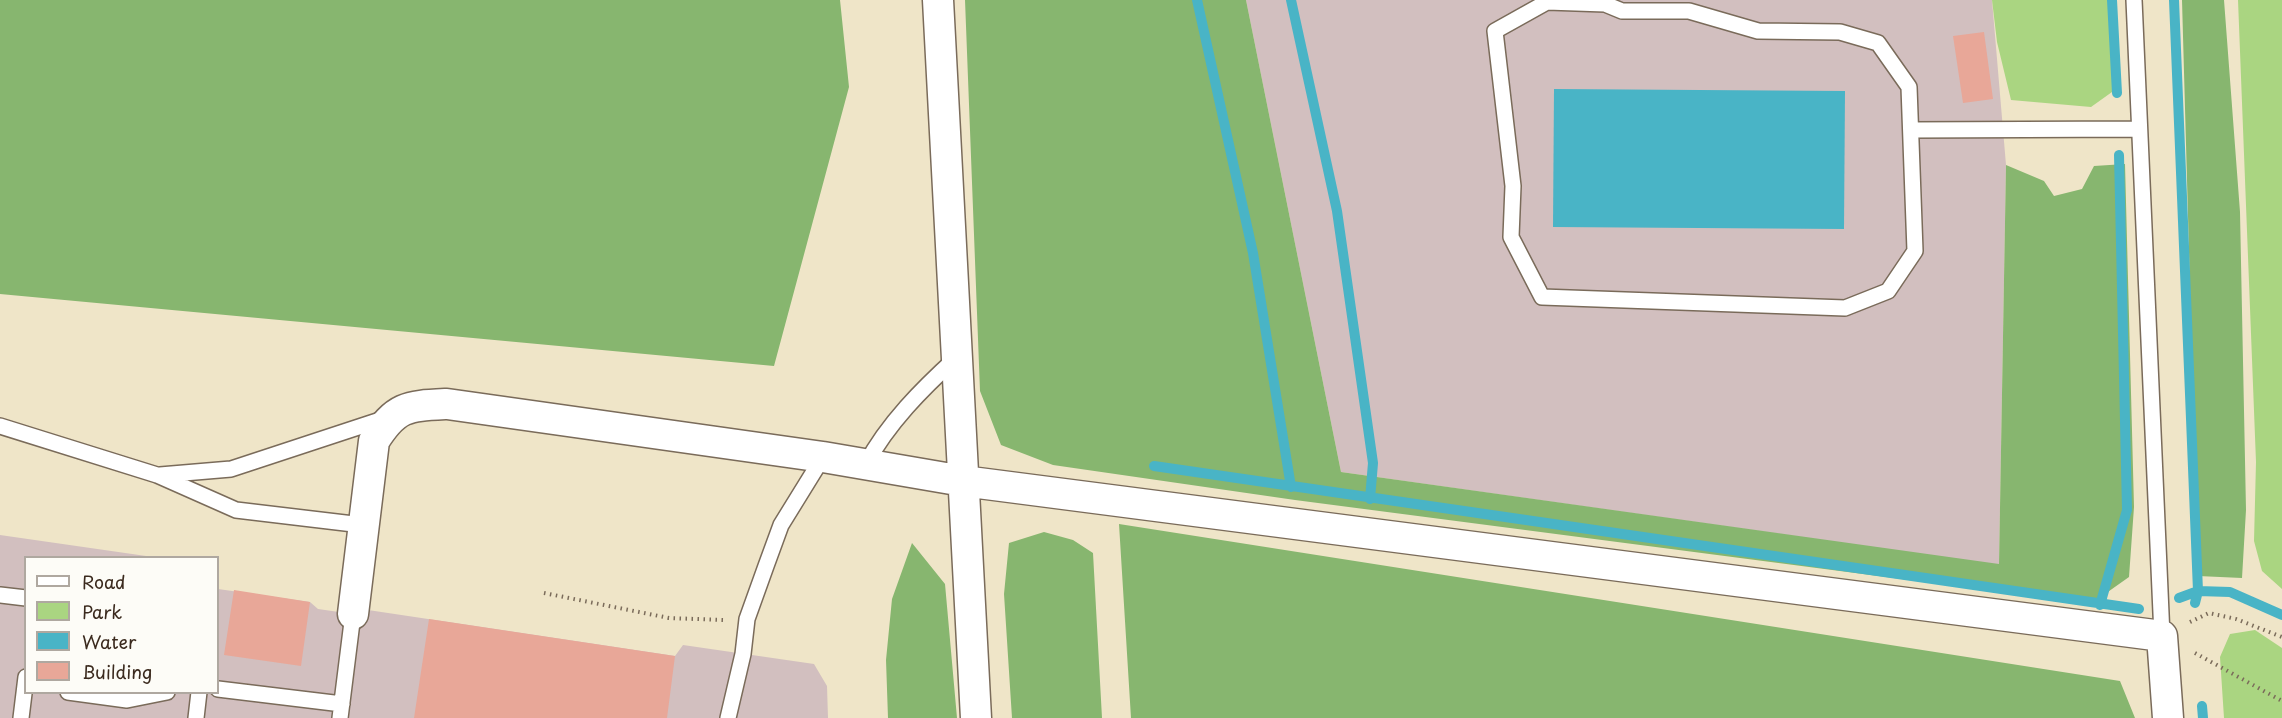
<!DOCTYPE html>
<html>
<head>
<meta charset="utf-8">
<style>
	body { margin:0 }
	#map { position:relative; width:2282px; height:718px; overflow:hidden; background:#efe5c8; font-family:"Playpen Sans",sans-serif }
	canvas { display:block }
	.legend { position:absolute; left:24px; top:556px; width:195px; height:138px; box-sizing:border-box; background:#fdfcf7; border:2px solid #afa8a0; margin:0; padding:8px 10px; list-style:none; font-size:18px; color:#3b2a1e }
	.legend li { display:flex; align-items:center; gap:12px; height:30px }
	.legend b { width:30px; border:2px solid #afa8a0 }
</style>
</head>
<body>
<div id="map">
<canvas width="2282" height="718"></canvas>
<ul class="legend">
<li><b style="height:8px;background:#fff"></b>Road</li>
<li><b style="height:16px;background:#aad581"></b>Park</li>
<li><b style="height:16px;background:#49b4c6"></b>Water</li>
<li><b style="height:16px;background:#e8a798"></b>Building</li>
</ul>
</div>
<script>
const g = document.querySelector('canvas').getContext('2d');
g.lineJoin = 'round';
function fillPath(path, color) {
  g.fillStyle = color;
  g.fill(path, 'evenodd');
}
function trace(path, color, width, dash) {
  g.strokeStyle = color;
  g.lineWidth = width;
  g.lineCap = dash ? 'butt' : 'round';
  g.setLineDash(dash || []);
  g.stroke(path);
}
fillPath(new Path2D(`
	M1246,0h746l14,165 -7,400 -658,-93z
	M0,535l153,22 -127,1v134h192v-103l92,13 8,7 35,5 15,-4 307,46 8,-11 131,19 13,22 1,32h-828z`), '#d2bfbf');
fillPath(new Path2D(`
	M1992,0h123l4,87 -28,20 -80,-7 -14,-58z
	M2238,0h44v589l-20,-18 -8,-30 2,-79z
	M2255,630l27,18v70h-58l-4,-61 10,-23z`), '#aad581');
fillPath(new Path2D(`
	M0,0h840l9,87 -75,279 -774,-72z
	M965,0h281l95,472 658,92 7,-399 38,16 10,15 28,-7 12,-23 31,-2 9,343 -5,70 -34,24 -94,-9 -706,-92 -242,-35 -52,-20 -21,-54z
	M2182,0h42l16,212 6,298 -4,68 -44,-2z
	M1119,524l1001,157 15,37h-1004z
	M1044,532l29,8 20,13 9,165h-90l-8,-124 5,-51z
	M912,543l33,41 12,134h-69l-2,-58 6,-61z`), '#87b66f');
fillPath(new Path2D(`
	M1554,89l291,2 -1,138 -291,-2z`), '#49b4c6');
trace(new Path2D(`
	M1197,0l56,253 38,234
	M1291,0l46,211 36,252 -3,36
	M2112,0l5,93
	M2174,0l24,591 -3,12
	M1154,466l985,143
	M2179,598l19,-7 32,1 52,23
	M2100,605l27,-95 -8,-355
	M2202,706l1,12`), '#49b4c6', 10);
fillPath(new Path2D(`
	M1984,32l9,67 -30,4 -10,-67z
	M234,590l76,12 -9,64 -77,-11z
	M429,619l246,37 -8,62h-253z`), '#e8a798');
const lane = new Path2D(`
	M2134,0l28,636
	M1547,2l58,2 17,7h67l69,20 82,1 38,11 31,44 6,164 -27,40 -43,17 -303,-11 -31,-60 2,-51 -18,-155z
	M1912,130l226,-1
	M0,426l157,49 79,35 126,15
	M866,464c22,-41 56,-75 90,-106
	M160,475l71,-6 155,-51
	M0,595l26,3
	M218,689l124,15
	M68,692l59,8 40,-8
	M21,718l5,-41
	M196,718l3,-26
	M340,718l13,-104
	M728,718l15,-64 4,-35 19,-53 15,-41 42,-68`);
const street = new Path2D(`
	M938,0l38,718
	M353,614l21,-173c22,-35 33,-35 73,-37l376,53 140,24 1199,155 6,82`);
trace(lane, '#7a6b5a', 18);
trace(street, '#7a6b5a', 33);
trace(new Path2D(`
	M544,593l125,25 54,2
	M2190,622l19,-9 27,6 46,18
	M2195,653l87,48`), '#7a6b5a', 4, [1.5, 4.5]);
trace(lane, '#fff', 15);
trace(street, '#fff', 30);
</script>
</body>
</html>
